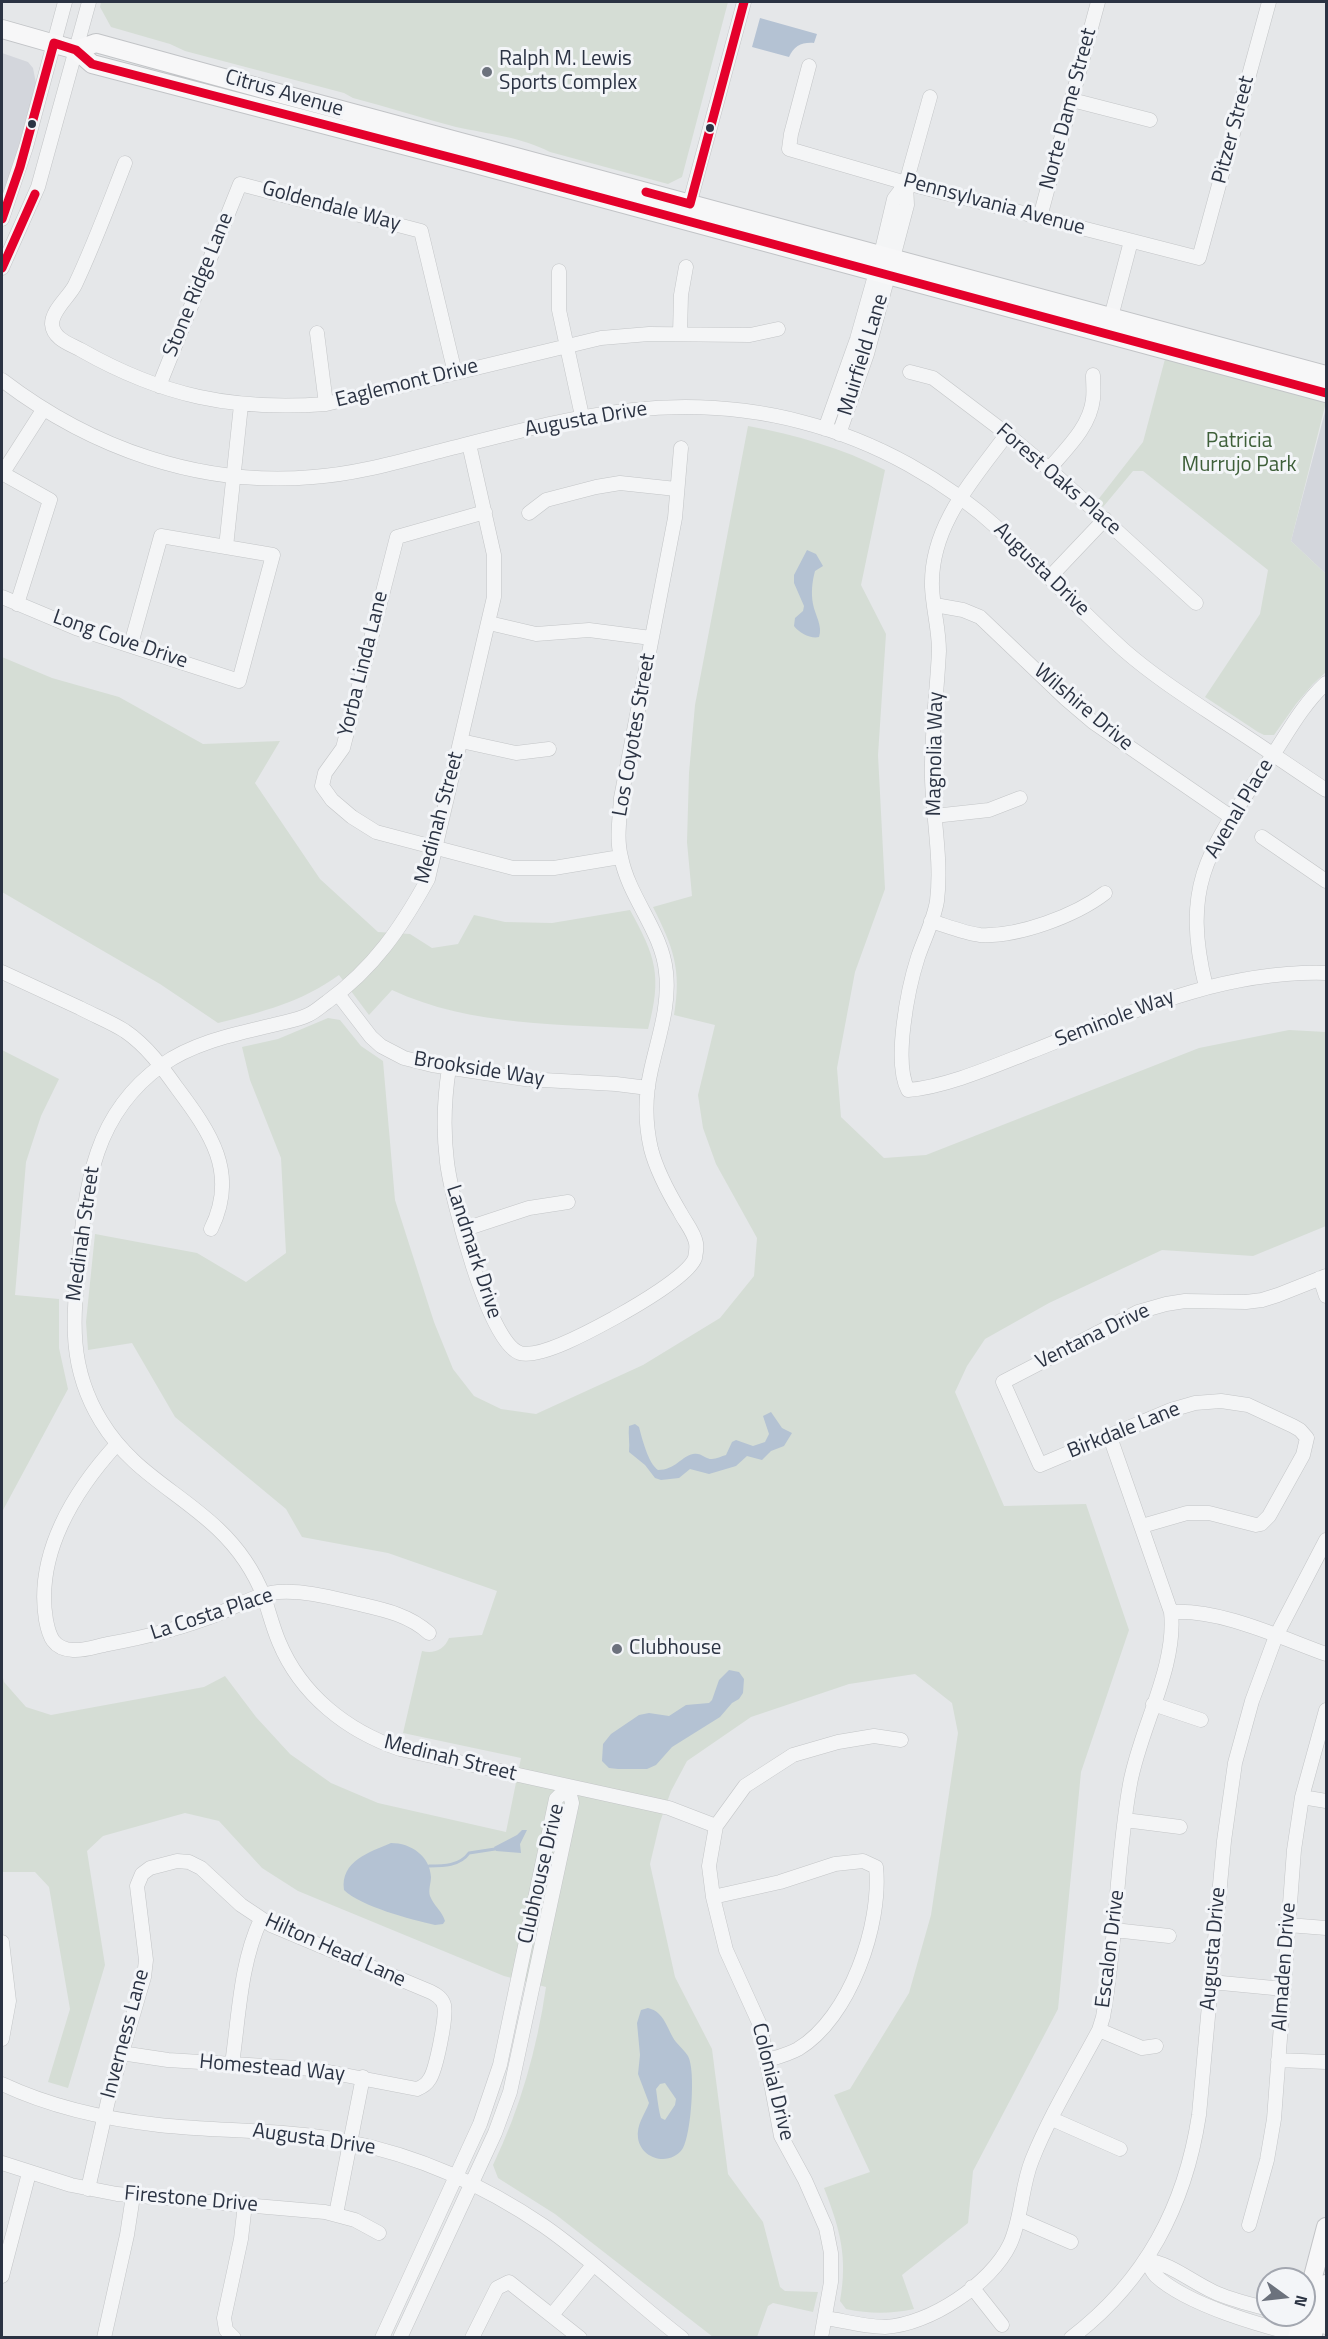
<!DOCTYPE html>
<html>
<head>
<meta charset="utf-8">
<style>
	body { margin:0 }
	#map { position:relative; width:1328px; height:2339px; overflow:hidden; background:#e5e7e9; font-family:"Titillium Web",sans-serif }
	canvas { display:block }
	.frame { position:absolute; inset:0; border:3px solid #2b3343; pointer-events:none }
	.north { position:absolute; left:1256px; top:2267px; width:60px; height:60px; box-sizing:border-box; background:#f3f5f8; border:2px solid #a3a7b0; border-radius:50%; rotate:105deg; font-size:16px; font-weight:700; line-height:24px; text-align:center; color:#2b3343 }
	.north::after { content:''; display:block; margin:auto; width:21px; height:27px; background:#6c727d; clip-path:polygon(50% 0,100% 100%,50% 72%,0 100%) }
</style>
</head>
<body>
<div id="map">
<canvas width="1328" height="2339"></canvas>
<div class="frame"></div>
<div class="north">N</div>
</div>
<script>
const g = document.querySelector('canvas').getContext('2d');
g.lineJoin = 'round';
function fillPath(path, color) {
  g.fillStyle = color;
  g.fill(path, 'evenodd');
}
function trace(path, color, width, dash) {
  g.strokeStyle = color;
  g.lineWidth = width;
  g.lineCap = dash ? 'butt' : 'round';
  g.setLineDash(dash || []);
  g.stroke(path);
}
function label(font, color, halo, rows, align = 'center') {
  g.font = font + ' "Titillium Web",sans-serif';
  g.lineWidth = 6;
  g.setLineDash([]);
  g.textBaseline = 'middle';
  g.strokeStyle = halo;
  g.fillStyle = color;
  for (const [text, x, y, turn = 0] of rows) {
    g.save();
    g.translate(x, y);
    g.rotate((+turn || 0) * Math.PI / 180);
    g.textAlign = isNaN(turn) ? turn : align;
    if (halo) g.strokeText(text, 0, 0);
    g.fillText(text, 0, 0);
    g.restore();
  }
}
fillPath(new Path2D(`
	M2,53l26,9 5,6 3,15 -20,73 -14,43z
	M1326,408v166l-35,-33z`), '#d3d6dc');
fillPath(new Path2D(`
	M101,2h627l-46,175 -14,7 -118,-32c-29,-15 -62,-18 -94,-25 -34,-9 -69,-20 -103,-29l-9,-5 -159,-42 -15,-7 -59,-17 -11,-20z
	M1165,359l161,43 -35,139 35,33v98l-13,12 -17,20 -22,31h-10l-6,-3 -53,-35 55,-83 8,-44 -125,-99h-10l-30,36 -6,-6 46,-59z
	M748,426c48,9 94,22 137,44l-24,115 25,49 -8,121 7,134 -30,83 -18,96 4,49 43,41 42,-3 273,-107 90,-18 37,2v194l-73,30 -91,-6 -113,53 -64,36 -18,27 -12,26 49,114 82,-2 43,126 -48,142 -23,237 -85,162 -5,52 -66,52 12,34c-24,5 -44,5 -68,0l-6,-8c8,-44 0,-72 -16,-113l46,-16 -36,-77 16,-6 59,-96 22,-78 27,-182 -6,-30 -37,-29 -66,10 -98,33 -64,44 -16,30 -11,31 -10,42 25,113 37,72 16,125 35,48 17,65 5,4 33,1 -5,20 -40,-9 -5,3 -11,31h-44l-158,-123 -57,-36 -5,-13c27,-56 44,-116 53,-178l-42,-11 -206,-85 -36,-23 -43,-47 -34,-8 -82,23 -16,15 18,114 -37,123 -20,-6 22,-73 -21,-122 -14,-15h-33v-198l2,8 22,25 25,8 153,-28 21,-11 31,41 34,37 41,29 47,20 128,29 15,-74 -118,-25 19,-82c12,3 22,-1 27,-13l33,-3 15,-44 -109,-38 -86,-16 -16,-28 -111,-92 -43,-74 -44,7 -2,-28 9,-88 102,19 49,29 40,-29 -5,-95 -31,-78 -8,-33 36,-8 50,-21 12,2 21,26 22,15 12,139 39,122 19,47 21,27 27,13 35,5 107,-49 77,-47 34,-42 3,-38 -41,-74 -13,-36 -5,-33 17,-70 -41,-10c8,-46 -1,-68 -21,-108l39,-11 -5,-54 2,-69 6,-68z
	M2,657l50,21 67,19 84,47 77,-3 -25,42 65,96 58,53 32,2 22,14 26,-4 16,-29 31,7 47,1 78,-13c26,47 32,66 18,119 -85,-5 -177,-2 -256,-39l-23,25 -30,-40c-37,27 -77,37 -121,48l-58,-39 -158,-92z
	M2,1050l57,29 -18,37 -15,46 -11,133 44,4v49l9,41 -66,123z`), '#d5ddd5');
fillPath(new Path2D(`
	M760,18l57,16 -3,9c-12,-1 -20,3 -25,14l-37,-10z
	M807,550l9,4 7,12 -8,5c-3,11 -4,22 -2,33 2,11 10,22 6,33 -8,2 -20,-4 -25,-11l1,-8 8,-7 1,-5 -10,-23v-8z
	M771,1412l11,16 10,5 -8,13 -13,5 -9,9 -15,-4 -11,10 -27,8 -19,-5 -11,9 -18,2 -6,-2 -10,-13 -16,-13c1,-9 -1,-18 0,-26l6,-2 4,3c3,11 9,36 19,43 17,0 24,-14 35,-16 8,-2 12,5 19,5 4,0 10,-3 14,-4l6,-13 4,-2 17,6 12,-4 4,-8 -6,-18z
	M729,1670l10,2 5,7 -1,14 -4,6 -7,4 -12,14 -48,30 -16,18 -9,4h-29l-9,-1 -7,-7 1,-17 8,-10 28,-19 10,-2 20,3 17,-11 23,-2 3,-3 7,-20z
	M522,1830h5l-7,14 1,9 -25,-2 -2,-4 23,-12z
	M391,1843c20,0 39,13 40,34 0,6 -3,13 -1,19 4,10 12,15 15,25l-2,3 -8,1c-25,-6 -73,-18 -91,-35 -4,-29 26,-38 47,-47z
	M648,2008c17,4 19,22 28,34 4,5 9,9 12,14 8,14 3,78 -5,92 -12,19 -42,12 -45,-10 -2,-13 7,-24 11,-35l-11,-29 2,-19 -3,-32 4,-13zM665,2083l11,16 -1,6 -10,15 -4,-2c-2,-5 -4,-22 -5,-29l4,-5z`), '#b4c2d3');
trace(new Path2D(`
	M429,1866c14,0 31,0 40,-13l26,-4`), '#b4c2d3', 3);
const minor = new Path2D(`
	M809,66l-18,68 -2,15 117,34 293,75 70,-256
	M1072,100l78,20
	M125,163c-16,41 -31,82 -50,122 -6,12 -23,25 -23,39 1,15 18,20 29,26 81,46 152,61 245,54l275,-66 48,-4 101,1 28,-6
	M906,183l24,-86
	M687,213l57,-211
	M1040,217l58,-215
	M2,219l24,-72 39,-145
	M881,254l13,-55 12,-16 1,22 -14,53
	M2,268l36,-81 51,-185
	M559,271v39l23,106
	M1111,317l20,-76
	M317,333l9,71
	M680,334l1,-39 5,-28
	M910,372l23,6 74,56 42,35 147,134
	M2,380c89,68 198,107 311,97 44,-3 88,-16 131,-27 126,-32 228,-62 358,-28 74,19 144,58 200,110 42,38 80,81 123,119 30,26 63,47 96,69 36,23 70,47 105,70
	M159,386l81,-202 181,47 34,142
	M825,429l32,-90 19,-67
	M839,434l28,-80 21,-78
	M1007,434c-34,46 -77,92 -75,153 1,22 7,42 7,64 -2,42 -8,85 -7,127 1,40 10,83 5,123 -3,19 -13,38 -19,56 -10,31 -25,105 -10,133 38,-3 86,-24 122,-38 96,-38 191,-82 296,-79
	M469,444l25,111v42l-66,282c-27,49 -54,89 -101,123 -6,4 -12,10 -19,13 -10,5 -24,7 -35,10 -37,9 -79,17 -111,40 -68,49 -76,118 -83,195 -6,59 -11,107 22,161 31,51 76,69 117,108 20,19 36,42 46,68 5,15 9,31 15,45 22,53 68,89 121,107l269,59 47,18
	M1049,469c17,-20 41,-42 44,-70 1,-7 0,-16 0,-24
	M2,473l48,27 -33,104
	M2,474l41,-64
	M485,512l-88,25 -54,211 -18,25 -3,13 10,14 20,17 24,15 137,36h41l66,-11
	M529,513l17,-13 50,-13 24,-4 56,6
	M226,547l15,-142
	M1049,578l56,-59
	M2,597l74,31 163,53 34,-126 -112,-19 -30,108
	M935,605l28,5 17,7 86,82 27,23 138,95
	M489,623l47,11 53,-4 62,8
	M461,741l55,12 33,-4
	M934,816l55,-6 31,-12
	M1262,837l64,44
	M931,921c16,5 33,12 49,14 38,2 95,-19 125,-42
	M2,972c26,12 52,24 78,36 15,8 31,14 45,23 22,15 37,36 52,57 33,44 62,85 34,141
	M1206,987c-26,-105 5,-140 61,-223 19,-28 34,-58 59,-81
	M338,994l33,43 10,9 23,12 28,7 93,14 91,5 32,4
	M449,1068c-5,32 -6,62 -2,94 4,34 41,181 73,191 21,6 76,-25 96,-36 18,-10 72,-41 79,-59 1,-5 2,-10 1,-15 -2,-11 -11,-21 -16,-31 -12,-20 -23,-40 -29,-63 -6,-26 -6,-53 0,-79 7,-32 19,-64 15,-98 -4,-41 -37,-74 -45,-115 -5,-18 -1,-40 0,-59l54,-280 6,-70
	M462,1230l67,-22 39,-6
	M1320,1278l6,18
	M117,1444c-43,47 -82,110 -71,176 3,16 7,29 27,30 11,1 24,-4 35,-6 39,-7 74,-16 110,-30 18,-8 40,-20 60,-22 27,-2 55,6 81,12 26,6 50,11 70,29
	M1142,1526l45,-13h22l47,12 5,-1 8,-8 34,-61 4,-17 -7,-8 -7,-4 -45,-21 -27,-4 -26,2 -24,7 -131,55 -37,-83 135,-70 28,-8 19,-3 61,1 16,-2 16,-5 48,-19
	M1171,1612c50,-3 108,25 155,42
	M1153,1704l48,16
	M1302,1797l24,4
	M1125,1820l55,7
	M713,1897l67,-15 55,-18 28,-3 13,6c6,57 -26,151 -78,182 -9,5 -20,8 -30,11
	M1288,1925l38,3
	M1114,1930l55,6
	M2,1942l7,59 -7,38
	M1211,1982l73,7
	M1099,2030l43,18 14,-2
	M1278,2060l48,2
	M232,2064c7,-48 8,-100 29,-145
	M2,2084c49,23 103,35 157,41 64,7 128,4 190,17 71,14 136,44 195,84 49,34 91,76 138,112
	M1052,2119l68,30
	M2,2163l69,22 46,9 208,18 30,8 24,13
	M88,2189l20,-88 36,-124 2,-17 -9,-74 5,-12 8,-6 27,-7 12,1 12,6 40,37 30,20 160,67c6,3 11,6 13,13 3,11 -8,66 -15,75 -3,5 -7,7 -12,9l-104,-20 -145,-9 -47,-7
	M336,2214l27,-137
	M1018,2219l53,23
	M1249,2225l18,-65 7,-41 20,-269 8,-53 24,-87
	M1146,2260c3,5 6,12 10,16 33,30 107,50 150,61
	M1146,2260c26,4 44,21 68,32 17,8 36,12 54,17
	M2,2276l27,-103
	M972,2287l30,38
	M552,2315l41,-50
	M1288,2315l38,12
	M826,2318c19,3 39,9 59,9 44,-2 106,-43 125,-83 12,-26 11,-57 22,-84 18,-45 44,-87 67,-130l4,-13c14,-77 13,-156 27,-233 10,-56 47,-117 41,-172l-61,-175
	M104,2338l23,-103 6,-39
	M234,2338l-8,-8 -2,-12 17,-79 4,-35
	M382,2338l98,-214 20,-59 56,-266 12,-12
	M400,2338l95,-205 15,-41 62,-289 -4,-16
	M472,2338l25,-50 12,-6 71,56
	M821,2338l10,-56v-29l-5,-25 -21,-48 -24,-44 -21,-111 -34,-75 -13,-53 -4,-31 7,-40 29,-40 48,-31 45,-13 36,-6 27,4
	M1071,2338c75,-57 114,-132 128,-223l25,-274 11,-78 17,-62 24,-65 50,-96`);
const major = new Path2D(`
	M2,29l74,21 16,14 380,99 854,230
	M76,50l20,-7 182,50 1048,282
	M1304,2311l22,-84
	M1297,2338l6,-23
	M1312,2338l14,-54`);
trace(minor, '#c3c5c7', 15);
trace(major, '#c2c4c7', 20);
trace(minor, '#f4f5f6', 14);
trace(major, '#f7f7f8', 18);
trace(new Path2D(`
	M646,192l44,12 54,-202
	M2,219l18,-52 34,-124 22,7 16,14 380,99 854,230
	M2,268l33,-74`), '#e4002b', 9);
for (const [x, y, r, color] of [
	[487,72,6,"#6c727d"],
	[32,124,5,"#2b3343"],
	[710,128,5,"#2b3343"],
	[617,1649,6,"#6c727d"]
]) {
  const dot = new Path2D();
  dot.arc(x, y, r, 0, 2 * Math.PI);
  g.fillStyle = color;
  g.fill(dot);
  trace(dot, '#f3f5f8', 2);
}
label('21px', '#2b3343', '#f3f5f8', [
	["Ralph M. Lewis",499,60],
	["Sports Complex",499,84],
	["Clubhouse",629,1649]
], 'left');
label('21px', '#2b3343', '#f3f5f8', [
	["Citrus Avenue",284,94,16],
	["Norte Dame Street",1069,109,-75],
	["Pitzer Street",1234,130,-75],
	["Pennsylvania Avenue",994,205,15],
	["Goldendale Way",331,207,15],
	["Stone Ridge Lane",199,285,-68],
	["Muirfield Lane",864,355,-73],
	["Eaglemont Drive",407,384,-14],
	["Augusta Drive",586,420,-10],
	["Forest Oaks Place",1058,480,41],
	["Augusta Drive",1041,570,44],
	["Long Cove Drive",120,640,19],
	["Yorba Linda Lane",364,664,-76],
	["Wilshire Drive",1083,708,40],
	["Los Coyotes Street",635,735,-80],
	["Magnolia Way",936,754,-89],
	["Avenal Place",1240,809,-59],
	["Medinah Street",440,818,-75],
	["Seminole Way",1115,1019,-21],
	["Brookside Way",479,1070,9],
	["Medinah Street",84,1234,-82],
	["Landmark Drive",473,1252,72],
	["Ventana Drive",1093,1337,-26],
	["Birkdale Lane",1124,1431,-22],
	["La Costa Place",212,1615,-18],
	["Medinah Street",450,1759,14],
	["Clubhouse Drive",542,1874,-77],
	["Escalon Drive",1111,1949,-83],
	["Augusta Drive",1214,1949,-85],
	["Hilton Head Lane",335,1951,24],
	["Almaden Drive",1285,1967,-86],
	["Inverness Lane",126,2034,-75],
	["Homestead Way",272,2069,5],
	["Colonial Drive",772,2082,76],
	["Augusta Drive",314,2140,8],
	["Firestone Drive",191,2200,5]
]);
label('21px', '#3e5f39', '#f3f5f8', [
	["Patricia",1239,442],
	["Murrujo Park",1239,466]
]);
</script>
</body>
</html>
